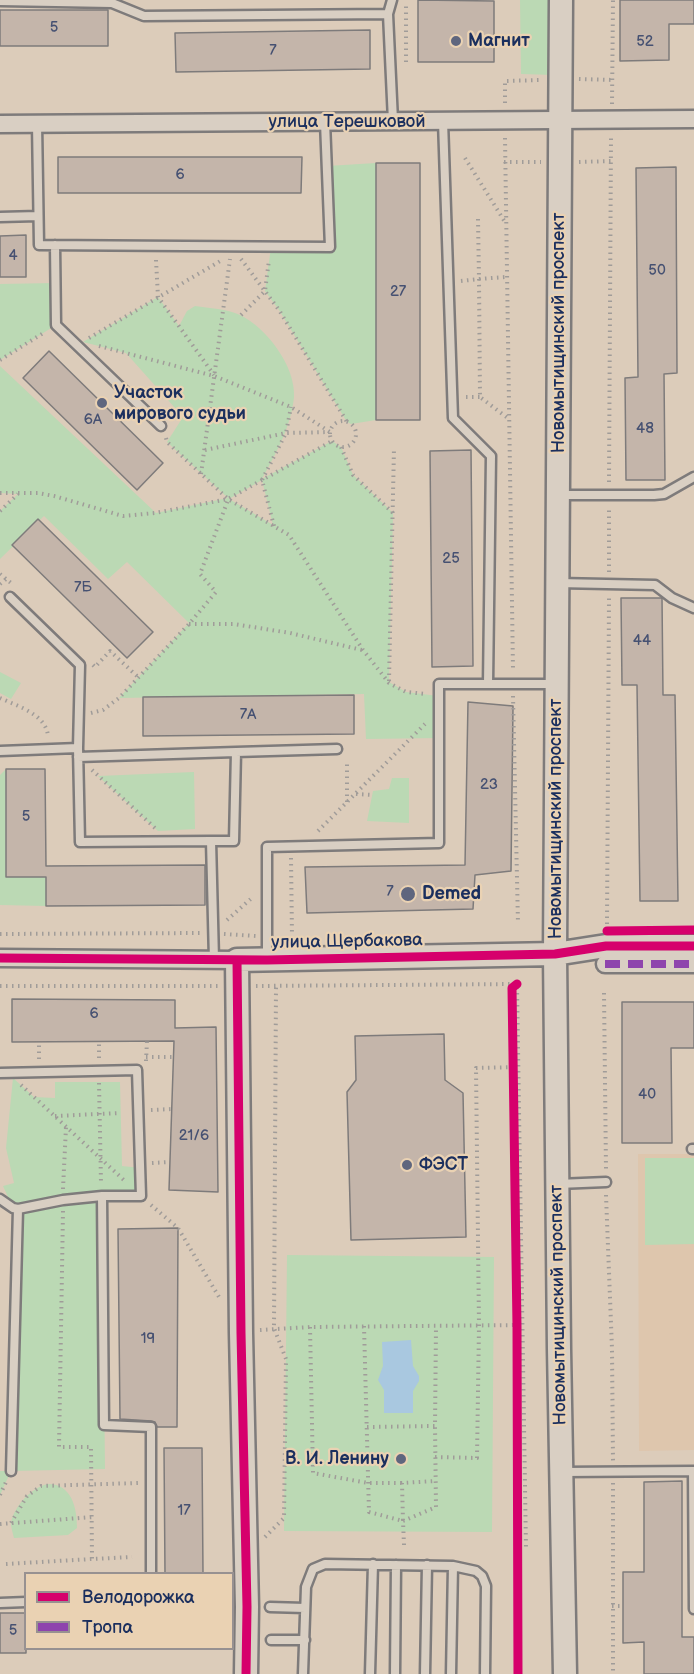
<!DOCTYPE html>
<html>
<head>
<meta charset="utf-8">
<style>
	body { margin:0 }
	#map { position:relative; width:694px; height:1674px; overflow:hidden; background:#dcccba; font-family:"Balsamiq Sans",sans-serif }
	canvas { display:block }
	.legend { position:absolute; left:24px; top:1572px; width:210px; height:78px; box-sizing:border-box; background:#ead2b3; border:2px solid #979191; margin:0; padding:8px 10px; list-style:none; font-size:18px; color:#1b2f5e }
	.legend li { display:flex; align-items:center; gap:12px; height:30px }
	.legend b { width:30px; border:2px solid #979191 }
</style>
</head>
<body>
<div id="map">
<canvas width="694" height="1674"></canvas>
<ul class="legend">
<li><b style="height:8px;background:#d6006c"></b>Велодорожка</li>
<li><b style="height:8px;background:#8e44ad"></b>Тропа</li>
</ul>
</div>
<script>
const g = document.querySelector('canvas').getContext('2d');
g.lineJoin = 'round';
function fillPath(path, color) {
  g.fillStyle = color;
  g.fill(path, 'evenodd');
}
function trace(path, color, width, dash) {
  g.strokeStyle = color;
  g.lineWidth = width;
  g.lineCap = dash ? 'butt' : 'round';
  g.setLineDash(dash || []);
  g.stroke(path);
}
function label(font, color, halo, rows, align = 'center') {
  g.font = font + ' "Balsamiq Sans",sans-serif';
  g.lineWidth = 4.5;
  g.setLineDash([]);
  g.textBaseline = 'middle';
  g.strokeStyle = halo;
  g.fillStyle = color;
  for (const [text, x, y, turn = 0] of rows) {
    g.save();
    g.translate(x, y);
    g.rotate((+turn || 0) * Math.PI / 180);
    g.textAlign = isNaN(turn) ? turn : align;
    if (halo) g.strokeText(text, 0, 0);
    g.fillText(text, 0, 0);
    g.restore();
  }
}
fillPath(new Path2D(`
	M638,1154h56v296l-55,1z`), '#dec6ad');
fillPath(new Path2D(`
	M520,0h34v75l-33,-1z
	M376,163v257l-25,4 -4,-2 -68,-112 -14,-19 6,-44h59l-3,-81z
	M55,283l1,42 -56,35v-76z
	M158,297l21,29 8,-15 8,-5c14,2 32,3 45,9 27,13 56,52 54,82 -3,30 -18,56 -32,82l70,-38 9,6 12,28 40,38 -4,169 17,10 32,4 1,42 -73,1 -2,-45 -245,4 70,-75 -62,-61 -19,17 -64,-63 -44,43v-48l18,-17 -18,-1v-127l156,147 72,-15 -61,-56 16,-25 -57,-64 -43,-11zM262,480l11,45 -44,-26z
	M0,672l21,11 -10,16 -11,-6z
	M6,769v108h40v29l-46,-1v-130z
	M194,772l1,57 -37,2 -60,-55z
	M392,778h17v45l-42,-2 6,-30 16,-2z
	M13,1078l21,19 21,1v-16h65l2,84 19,2v28h-39l3,273 -94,2 -11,24v-24h10l8,-262 -5,-1 -10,-22 11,-3 -8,-35z
	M645,1158h49v86l-49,1z
	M287,1255l207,2 -2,275 -208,-1z
	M48,1484c24,0 29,24 29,44l-9,7 -54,3c-1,-4 -3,-11 -3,-15 3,-17 21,-36 37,-39z`), '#bbd9b4');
fillPath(new Path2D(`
	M411,1340l2,26 6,10v5l-6,10v22h-29v-23l-6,-10 5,-14 -1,-24z`), '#a9c8e0');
const building = new Path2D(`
	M418,0l76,1v61h-76z
	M620,0h74v24h-25v36l-49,1z
	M0,10h108v36h-108z
	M370,30v39l-194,3 -1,-39z
	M58,157h244l-1,36h-243z
	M376,163h44v257h-44z
	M676,167l1,206 -13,1 1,106h-39l-1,-102 13,-1 -2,-209z
	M26,235v42h-26v-41z
	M49,351l114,112 -26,27 -114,-112z
	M471,450l2,216 -41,1 -2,-216z
	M38,519l115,113 -26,26 -115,-113z
	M621,598h41l1,97h12l3,206h-38l-3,-216h-15z
	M354,695v39l-211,2v-39z
	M468,702l45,4 -2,165 -36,4 -2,34 -166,4 -2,-46 160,-2z
	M6,769h39l1,97 159,-1v40l-159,1v-29h-40z
	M12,999l163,1v28l41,-1 2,165 -49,-2 5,-149 -162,1z
	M622,1002h72v46h-23l1,95h-50z
	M444,1034l1,46 18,13 3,144 -115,3 -4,-148 9,-12 -1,-44z
	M178,1228l-1,199h-20l-2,-5 -4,-1 -31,-2 -2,-190z
	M164,1448h38l1,126h-38z
	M682,1481v156h12v37h-50v-32l-21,1v-71h21v-90z
	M0,1613h26v40h-26z`);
fillPath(building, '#c4b5aa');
trace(building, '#7e7b7b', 1.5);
const lane = new Path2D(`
	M0,1l112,2 32,13 244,-2 5,107
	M388,14l4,-14
	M443,121l10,297 38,38 -3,228
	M37,124l2,121 291,2 -5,-125
	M0,217l38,-1
	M55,245l1,80 105,101
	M558,495h96l10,-1 30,-17
	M558,583l97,2 17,13 22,10
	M10,597l70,68 -2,83
	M0,751l78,-3 2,94 131,-1 3,119
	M236,752l101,-3
	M78,757l158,-5 -2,89h-23
	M267,958v-111l172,-4v-159h118
	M0,1073l137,-3 4,126h-39l2,229 47,2v147
	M692,1149h2
	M558,1184l48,-2
	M0,1199l13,9 5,1 -7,262
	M18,1209l45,-9 39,-4
	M563,1472l130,-1 1,138
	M0,1603l26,-1
	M270,1607l35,1
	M271,1640h34
	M303,1674l3,-87 7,-18 12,-5 128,2 23,5 6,5 4,10 -1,88
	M370,1674l3,-110
	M395,1674l1,-109
	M425,1674l2,-109
	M451,1674l2,-108`);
const street = new Path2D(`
	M0,124l694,-5
	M0,958l237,2
	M605,964h89`);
const secondary = new Path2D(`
	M561,0l-6,954 4,395 6,325
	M246,1674l1,-67 -6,-274 -4,-373 318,-6 51,-8h88`);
trace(lane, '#7e7b7b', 13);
trace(street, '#7e7b7b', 21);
trace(secondary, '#7e7b7b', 27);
trace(new Path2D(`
	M406,62v-58
	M579,79l35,1
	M505,103v-22l36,-1
	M612,104l1,-104
	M505,138l8,532
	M465,158l40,64
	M504,162h37
	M579,162l32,-1
	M478,219l1,60 27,-2
	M241,259l38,51 68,112
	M156,260l2,37 56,78
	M461,281l18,-2 1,118 29,22
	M241,315l24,-24 4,-31
	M89,338l133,-78
	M99,346l115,30 77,31 39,25
	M0,360l45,-28
	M466,397h14
	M330 434a13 13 0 1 1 26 0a13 13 0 1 1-26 0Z
	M166,438l1,4 61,57 61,36 74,115 26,33 17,9 20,2
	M341,447l12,28 40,38
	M205,450l81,-17 43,-1
	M201,474l29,-215
	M609,482l2,-346
	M0,493h38l16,3 69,20 32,-3 73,-14 104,-58
	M0,511l18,-17
	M274,526l-12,-46 24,-47 5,-26
	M609,572v-64
	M0,574l11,9
	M0,584l6,-5
	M189,624h45l56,9 72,17
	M93,665l2,2 15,-16 28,26
	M389,681l5,-233
	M513,696l5,228
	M0,698c17,8 46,16 48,38
	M91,713l12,-3 16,-12 70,-74 27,-32 -16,-18 28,-74
	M92,770l63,58
	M356,794l17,1
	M347,802v-41
	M318,831l107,-107
	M291,858l1,78
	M227,920l26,-23
	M607,924l2,-326
	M0,934l202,-1
	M224,934l32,2
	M0,986h218
	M256,986l261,-2 9,566
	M604,993l2,177
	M146,1057h27
	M99,1058v-17
	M39,1059v-18
	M146,1061l1,-20
	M99,1083l2,100
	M21,1085l105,97
	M151,1110l21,-1
	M55,1116l65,-3
	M152,1163l18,-1
	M63,1189l3,-62
	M606,1195l6,154 1,112
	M151,1205l27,23 41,69
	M63,1211l-4,236h32l1,112 40,-2
	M364,1326l5,186 34,9 -1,-38 33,-2
	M310,1327l3,146 55,10h34
	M260,1330l50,-3 212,-2
	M367,1427l68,-1 1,-99
	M435,1457l42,1 2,-132 -3,-258 42,-1
	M613,1483v191
	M0,1495l6,-13
	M11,1523l16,-27 14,-10 97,-3
	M0,1524l93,-7
	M265,1537l19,-19 2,-159 -12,-31 2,-342
	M404,1545l-1,-24 33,-14 -1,-81
	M6,1564l86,-5
	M612,1606h11`), '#a09c99', 4, [1.5, 4.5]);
trace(lane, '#d9cfc3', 8);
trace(street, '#d9cfc3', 16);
trace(secondary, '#d9cfc3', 22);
trace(new Path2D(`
	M605,964h89`), '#8e44ad', 8, [15, 8]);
trace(new Path2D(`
	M607,931l87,-1
	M0,958l267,2 288,-6 51,-8h88
	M237,960l4,373 6,274 -1,67
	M517,984l-5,4 5,338 1,348`), '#d6006c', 9);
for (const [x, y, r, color] of [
	[456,41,6,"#5f667e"],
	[102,403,6,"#5f667e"],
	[408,894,8,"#5f667e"],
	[407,1165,6,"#5f667e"],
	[401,1459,6,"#5f667e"]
]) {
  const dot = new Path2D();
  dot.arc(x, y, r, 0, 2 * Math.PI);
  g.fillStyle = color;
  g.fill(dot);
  trace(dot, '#ead2b3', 2);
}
label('15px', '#465172', null, [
	["5",54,28],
	["52",645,42],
	["7",273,51],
	["6",180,175],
	["4",13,256],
	["50",657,271],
	["27",398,292],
	["6А",93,420],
	["48",645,429],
	["25",451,559],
	["7Б",83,588],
	["44",642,641],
	["7А",248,715],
	["23",489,785],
	["5",26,817],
	["7",390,892],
	["6",94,1014],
	["40",647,1095],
	["21/6",194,1136],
	["19",148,1339],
	["17",184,1511],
	["5",13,1631]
]);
label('bold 18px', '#1b2f5e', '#ead2b3', [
	["Магнит",468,41],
	["Участок",114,393],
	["мирового судьи",114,414],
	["Demed",422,894],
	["ФЭСТ",419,1165],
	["В. И. Ленину",389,1459,"right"]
], 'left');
label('18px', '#1b2f5e', '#ead2b3', [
	["улица Терешковой",347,122],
	["Новомытищинский проспект",559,333,-90],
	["Новомытищинский проспект",556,819,-90],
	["улица Щербакова",347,942,-1],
	["Новомытищинский проспект",559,1305,-91]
]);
</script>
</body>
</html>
